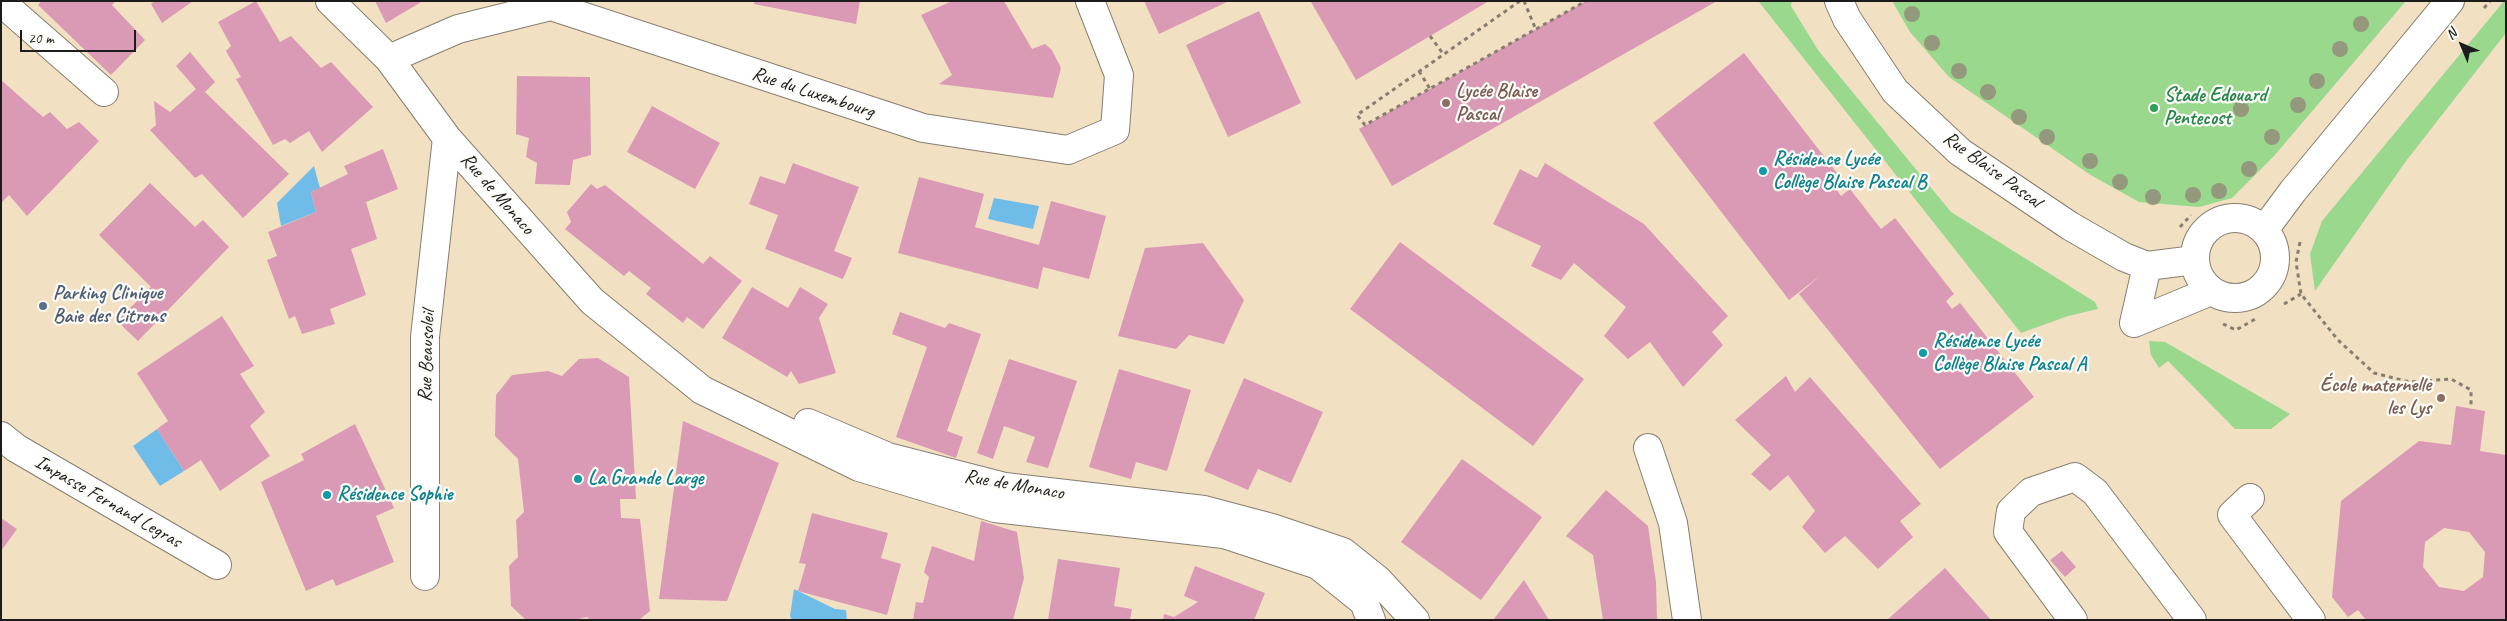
<!DOCTYPE html>
<html>
<head>
<meta charset="utf-8">
<style>
	body { margin:0 }
	#map { position:relative; width:2507px; height:621px; overflow:hidden; background:#f2e0c3; font-family:Caveat,sans-serif }
	canvas { display:block }
	.frame { position:absolute; inset:0; border:2px solid #1c1c1c; pointer-events:none }
	.north { position:absolute; left:2437px; top:20px; width:50px; height:50px; -webkit-text-stroke:4px #fdfcf7; paint-order:stroke; rotate:315deg; font-size:14px; font-weight:700; line-height:20px; text-align:center; color:#1c1c1c }
	.north::after { content:''; display:block; margin:auto; width:18px; height:22px; background:#1c1c1c; clip-path:polygon(50% 0,100% 100%,50% 72%,0 100%) }
	.scale { position:absolute; left:20px; top:30px; width:116px; height:22px; box-sizing:border-box; border:2px solid #1c1c1c; border-top:0; padding-left:6px; font-size:15px; line-height:18px; white-space:nowrap; color:#1c1c1c; -webkit-text-stroke:4px #fdfcf7; paint-order:stroke }
</style>
</head>
<body>
<div id="map">
<canvas width="2507" height="621"></canvas>
<div class="frame"></div>
<div class="north">N</div>
<div class="scale">20 m</div>
</div>
<script>
const g = document.querySelector('canvas').getContext('2d');
g.lineJoin = 'round';
function fillPath(path, color) {
  g.fillStyle = color;
  g.fill(path, 'evenodd');
}
function trace(path, color, width, dash) {
  g.strokeStyle = color;
  g.lineWidth = width;
  g.lineCap = dash ? 'butt' : 'round';
  g.setLineDash(dash || []);
  g.stroke(path);
}
function label(font, color, halo, rows, align = 'center') {
  g.font = font + ' Caveat,sans-serif';
  g.lineWidth = 4.5;
  g.setLineDash([]);
  g.textBaseline = 'middle';
  g.strokeStyle = halo;
  g.fillStyle = color;
  for (const [text, x, y, turn = 0] of rows) {
    g.save();
    g.translate(x, y);
    g.rotate((+turn || 0) * Math.PI / 180);
    g.textAlign = isNaN(turn) ? turn : align;
    if (halo) g.strokeText(text, 0, 0);
    g.fillText(text, 0, 0);
    g.restore();
  }
}
fillPath(new Path2D(`
	M1792,1l-1,5 27,44 133,162 144,90 3,7 -30,7 -47,17 -262,-331z
	M1892,1h514l-132,155 -42,42 -33,9 -60,-5 -50,-28 -140,-97 -39,-45z
	M2504,1h2v32l-100,128 -91,130 -5,-37 12,-33z
	M2149,341l16,1 125,72 -19,15h-36l-67,-68 -9,7 -8,-13z`), '#99d88d');
fillPath(new Path2D(`
	M314,166l6,22 -9,4 5,20 -35,14 -4,-23z
	M994,198l45,8 -6,23 -45,-10z
	M157,429l27,42 -24,15 -27,-40z
	M794,589l41,20 11,1 1,10h-55l-2,-4z`), '#70bce9');
fillPath(new Path2D(`
	M41,1h75l-4,4 33,35 -34,35 -73,-70z
	M155,1h38l-31,22 -11,-19z
	M256,1l24,41 11,-6 30,32 10,-6 42,45 -51,45 -13,-21 -19,12 -5,-4 -12,6 -37,-66 5,-2 -15,-26 5,-5 -13,-24z
	M375,1h48l-37,22z
	M755,1h105l-4,23 -102,-20z
	M952,1h52l28,48 13,-5 7,6 9,18 -8,30 -114,-14 13,-9 -31,-60z
	M1144,1h85l-70,33z
	M1313,1h176l-133,79 -45,-78z
	M1586,1h131l-325,185 -33,-57z
	M1259,11l42,92 -73,34 -42,-92z
	M190,52l25,30 -10,10 84,82 -46,44 -41,-44 -7,4 -45,-48 6,-5 -2,-24 16,11 26,-23 -20,-23z
	M1744,53l96,124 -8,6 9,13 9,-7 31,40 14,-11 59,76 -8,7 6,8 8,-6 74,94 -94,72 -141,-175 22,-19 -32,25 -136,-177z
	M517,76l73,1 1,78 -18,5 -3,25 -35,-1 2,-21 -11,-6 3,-19 -13,-4z
	M1,80l42,37 7,-5 17,17 12,-7 20,19 -72,75 -18,-21 -8,8z
	M652,106l68,37 -25,46 -68,-37z
	M383,149l15,40 -32,13 11,37 -26,10 15,46 -36,14 5,15 -33,10 -7,-18 -6,3 -22,-59 10,-4 -9,-24 48,-20 -5,-20 37,-18 -4,-8z
	M793,163l66,24 -25,64 18,7 -9,21 -78,-30 13,-34 -29,-11 11,-28 25,8z
	M1545,163l99,61 84,92 -16,16 11,13 -40,42 -33,-45 -22,17 -24,-23 22,-29 -52,-44 -13,17 -30,-14 10,-20 -48,-22 27,-55 17,9z
	M919,177l65,17 -9,33 64,18 12,-44 55,15 -17,63 -46,-12 -5,22 -140,-36z
	M150,183l45,44 8,-7 26,27 -91,94 -21,-20 34,-34 -52,-52z
	M591,184l6,5 8,-4 98,79 7,-8 32,25 -39,48 -16,-12 -4,6 -37,-29 5,-6 -22,-17 -5,5 -59,-47 6,-7 -4,-10z
	M1400,242l184,137 -51,67 -183,-137z
	M1203,243l41,57 -20,44 -35,-9 -13,14 -58,-13 27,-88z
	M752,287l36,21 12,-21 28,17 -9,14 17,55 -37,11 -8,-13 -4,6 -65,-39z
	M900,312l45,16 4,-5 32,11 -34,97 16,6 -7,21 -60,-21 31,-90 -35,-13z
	M222,316l32,50 -14,8 25,38 -15,14 20,30 -50,35 -19,-31 -17,11 -27,-42 11,-8 -31,-48z
	M598,358l31,19 7,122h-16l1,19 19,1 10,92 -11,9h-49l-3,-3 -12,3h-49l-15,-14 -2,-40 9,-9 -2,-37 8,-8 -6,-53 -23,-23 1,-41 16,-20 36,-4 14,5 17,-17z
	M1009,359l68,22 -29,87 -22,-6 9,-25 -31,-11 -11,33 -16,-6z
	M1119,369l72,21 -24,81 -31,-9 -5,17 -42,-12z
	M1786,376l9,16 15,-15 111,127 -21,17 13,16 -35,32 -33,-33 -20,17 -23,-26 13,-16 -27,-36 -18,16 -19,-17 20,-19 -36,-35z
	M1244,378l79,34 -32,71 -33,-14 -10,21 -44,-19z
	M2456,406l29,5 -5,40 26,4v165h-140l-8,-10 -10,7 -16,-20 9,-96 78,-60 32,4zM2444,528l25,4 16,20 -2,25 -19,14 -25,-4 -16,-20 2,-25z
	M683,421l96,42 -52,138 -68,-2z
	M355,424l39,84 -18,8 18,46 -58,24 -3,-7 -27,12 -45,-109 43,-22 -3,-6z
	M1462,459l80,58 -61,83 -80,-58z
	M1606,490l42,36 8,56 1,38h-54l-10,-65 -27,-19z
	M812,513l76,20 -7,25 20,6 -14,51 -89,-24 8,-27 -7,-1z
	M1,518l16,11 -16,22z
	M981,521l36,11 7,46 -11,42h-100l3,-18 7,1 6,-26 -5,-5 8,-26 42,15z
	M2062,551l14,16 -11,10 -15,-17z
	M1058,559l62,9 -6,38 18,3 -2,11h-82z
	M1195,566l70,27 -11,27h-91l1,-6 10,3 24,-15 -14,-6z
	M1945,568l46,52h-104z
	M1524,580l25,40h-56z`), '#da9ab5');
const minor = new Path2D(`
	M330,1l59,58 58,79 145,163 110,89 157,77 136,41 229,26 94,31 46,37 7,18
	M1839,1l8,18 48,72 65,61 110,74 54,31 23,9 48,-6
	M1,2l103,90
	M389,59l69,-30 93,-23 372,122 145,22 47,-20 4,-55 -29,-74
	M2195 258a40 40 0 1 1 80 0a40 40 0 1 1-80 0Z
	M2264,230l29,-39 157,-190
	M2134,323l77,-32
	M2134,323l13,-57
	M808,423l80,34 117,30 199,23 68,18 71,24 35,28 37,40
	M1,436l15,12 201,117
	M1648,448l25,75 14,97
	M2250,498l-18,17 79,105
	M425,576v-239l22,-199
	M2073,620l-65,-88 3,-21 20,-19 44,-15 20,15 97,128`);
trace(minor, '#877e70', 30);
trace(new Path2D(`
	M1520,1l-163,114 8,10 221,-124
	M1524,1l12,29
	M2484,8l6,-7
	M1430,36l14,19
	M1419,71l11,18
	M2180,227l11,-12
	M2300,242l-4,20 5,32 37,46 36,33 36,9 41,-3 20,11v18
	M2284,304l17,-10
	M2223,324l13,6 21,-12`), '#877e70', 3, [4, 4]);
trace(minor, '#fff', 28);
g.fillStyle = '#94987d';
for (const [x, y] of [
	[1912,14],
	[2361,24],
	[1932,43],
	[2340,49],
	[1959,71],
	[2317,81],
	[1988,92],
	[2298,105],
	[2241,109],
	[2019,117],
	[2047,137],
	[2272,137],
	[2090,161],
	[2249,169],
	[2120,182],
	[2219,191],
	[2193,195],
	[2153,197]
]) {
  g.beginPath();
  g.arc(x, y, 8, 0, 2 * Math.PI);
  g.fill();
}
for (const [x, y, r, color] of [
	[1446,103,5,"#8d6e63"],
	[2154,108,5,"#2e9e5b"],
	[1763,171,5,"#0f9aa8"],
	[43,306,5,"#5c6f8a"],
	[1923,353,5,"#0f9aa8"],
	[2441,398,5,"#8d6e63"],
	[578,479,5,"#0f9aa8"],
	[327,495,5,"#0f9aa8"]
]) {
  const dot = new Path2D();
  dot.arc(x, y, r, 0, 2 * Math.PI);
  g.fillStyle = color;
  g.fill(dot);
  trace(dot, '#fdfcf7', 2);
}
label('bold 20px', '#785e54', '#fdfcf7', [
	["Lycée Blaise",1456,92],
	["Pascal",1456,115],
	["École maternelle",2431,386,"right"],
	["les Lys",2431,409,"right"]
], 'left');
label('20px', '#1c1c1c', '#fdfcf7', [
	["Rue du Luxembourg",813,93,18],
	["Rue Blaise Pascal",1992,170,36],
	["Rue de Monaco",497,194,49],
	["Rue Beausoleil",427,356,-88],
	["Rue de Monaco",1014,485,10],
	["Impasse Fernand Legras",108,502,30]
]);
label('bold 20px', '#27864d', '#fdfcf7', [
	["Stade Edouard",2164,96],
	["Pentecost",2164,119]
], 'left');
label('bold 20px', '#0d838f', '#fdfcf7', [
	["Résidence Lycée",1773,160],
	["Collège Blaise Pascal B",1773,183],
	["Résidence Lycée",1933,342],
	["Collège Blaise Pascal A",1933,365],
	["La Grande Large",588,479],
	["Résidence Sophie",337,495]
], 'left');
label('bold 20px', '#4e5e75', '#fdfcf7', [
	["Parking Clinique",53,294],
	["Baie des Citrons",53,317]
], 'left');
</script>
</body>
</html>
